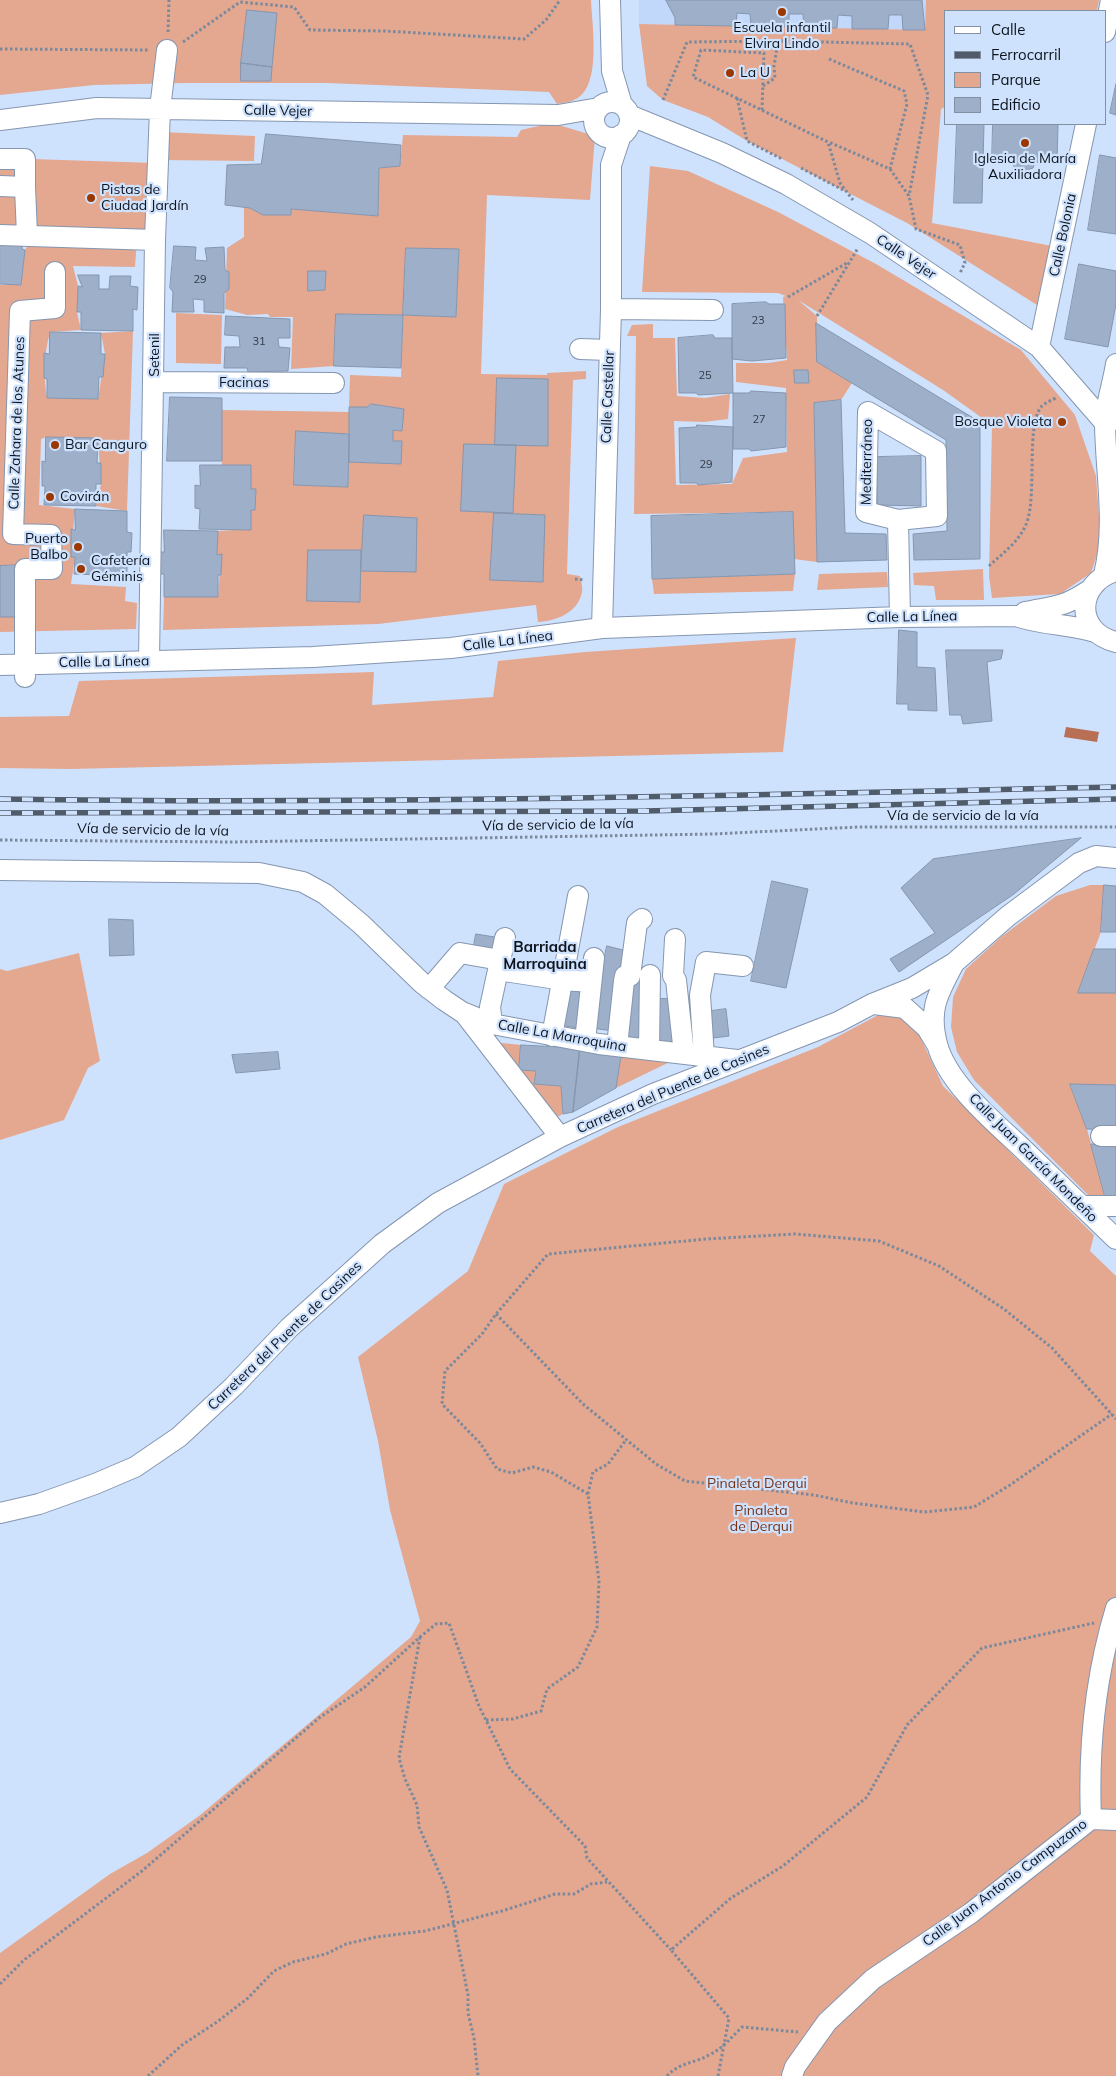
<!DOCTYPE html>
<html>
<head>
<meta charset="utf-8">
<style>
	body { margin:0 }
	#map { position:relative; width:1116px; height:2076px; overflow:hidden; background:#cfe2fd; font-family:Mulish,sans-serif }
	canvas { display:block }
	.legend { position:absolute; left:944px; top:10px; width:162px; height:115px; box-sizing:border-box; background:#cfe2fd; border:1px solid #8290a3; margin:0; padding:6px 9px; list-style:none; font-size:15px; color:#0e141d }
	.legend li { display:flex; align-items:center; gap:10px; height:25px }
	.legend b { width:25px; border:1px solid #8290a3 }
</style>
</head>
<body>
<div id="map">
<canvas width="1116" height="2076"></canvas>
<ul class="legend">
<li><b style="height:6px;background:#fff"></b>Calle</li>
<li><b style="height:6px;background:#515c6b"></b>Ferrocarril</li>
<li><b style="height:14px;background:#e4a790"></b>Parque</li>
<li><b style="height:14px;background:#9eafc9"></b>Edificio</li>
</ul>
</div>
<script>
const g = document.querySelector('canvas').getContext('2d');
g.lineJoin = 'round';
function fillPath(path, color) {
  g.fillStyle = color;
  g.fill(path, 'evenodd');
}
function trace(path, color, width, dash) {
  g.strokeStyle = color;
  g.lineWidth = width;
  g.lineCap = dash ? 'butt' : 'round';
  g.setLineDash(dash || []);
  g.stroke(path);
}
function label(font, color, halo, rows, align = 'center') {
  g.font = font + ' Mulish,sans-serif';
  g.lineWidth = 4.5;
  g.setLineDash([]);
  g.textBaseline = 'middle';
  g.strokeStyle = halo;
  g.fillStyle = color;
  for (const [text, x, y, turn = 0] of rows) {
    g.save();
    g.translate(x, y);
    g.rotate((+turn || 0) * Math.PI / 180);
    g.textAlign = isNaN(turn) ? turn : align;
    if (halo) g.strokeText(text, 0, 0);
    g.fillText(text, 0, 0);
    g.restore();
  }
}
fillPath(new Path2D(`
	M639,0h287l-1,30 -286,-6z`), '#c2d8fa');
fillPath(new Path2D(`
	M0,0h591c1,25 11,86 -15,99 -5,3 -13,4 -19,5l-8,-12 -222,-9h-141l-92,2 -94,10z
	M926,0h173l-2,11h-152v96l-4,2 -9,114 120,23 -15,59 -130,-82 -160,-82 -39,-24 -45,-17 -16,-14 -8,-62 286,6z
	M552,123l43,13 -5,64 -103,-5 -6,179 66,1v-2l39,-2v8l-13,1 -6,194 13,2c1,5 3,12 2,16 -4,21 -26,29 -44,30l-2,-17 -158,19 -215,6 1,-33h54l3,-43 -4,1 1,-24 33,-2v-19l4,-1 1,-20h-5v-24h-29v-55l127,2v22l-53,-3 -2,54 54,2 1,-25 52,2v-23h-8v-11l9,1 1,-22 -32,-5 -4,3h-18l1,-32 51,2 2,-62 -67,-1 -2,52 -43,3 2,-52h-23l-2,-3 -21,1 -22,-6 2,-61 17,-11v-30l6,1 13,7h28v-6l87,7 1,-48 21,-2 3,-31 114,2 4,-7zM406,248l53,2 -3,67 -53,-2z
	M161,132l94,4 -1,25 -94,-1z
	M31,159l124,4 -3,72 -124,-3z
	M0,164h20l-3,66 -17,3z
	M650,166l38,5 90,41 98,52 145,86 54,65 21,61 5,67 -10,30 -31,21 -68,4 -3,-22 3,-151 -49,-35 -145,-90 19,16v46l35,21 -11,17 -27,3 3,159 -23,-3 -2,-47 -158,2 2,-178h-9l5,-11 21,-1v14h22l2,58 28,2 25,-4 -2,25 -24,3 -30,-1 2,64 56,-1 11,-26 44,-6 -1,-64 -50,-6v-19h32l19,-3 -4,-63 3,-1 -8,-3 -136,-1z
	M34,235l103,3 -2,29 -62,-1 5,20 -1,26 4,18 -31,2c-6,23 -7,42 -3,66l51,1 7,-45 -4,-21 32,-2 -6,180 -31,-5 5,-22 -3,-46 -52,-1 -5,2 -2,66 36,4 -4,47 4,1 -4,27 55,3 -1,14 12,2 -1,26 -136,3v-15l18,-1 1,-51 -19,1v-281h21l4,-35z
	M176,313l46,2 -1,49 -45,-1z
	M983,569l1,31h-48l-2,-14 -20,-1 -1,-12z
	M887,572l1,15 -71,3 2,-16z
	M795,574l-2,17 -139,3 -2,-15z
	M796,638l-13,114 -712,17 -71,-1v-51l69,-1 10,-35 295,-9 -2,33 121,-8 5,-36 87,-9z
	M1090,885h14l-3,47 -23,61h38v92h-46l17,44 18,67h-16l-115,-116 -17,-28 -6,-25 2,-30 13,-28 35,-32 55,-41z
	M79,953l21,108 -12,7 -24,52 -64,20v-171l7,2z
	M880,1014l30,1 33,71 151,149 -4,16 26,25v800h-1116v-123l110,-79 37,-21 52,-37 212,-179 9,-16 -30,-111 -12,-69 -20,-84 110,-86 36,-87 114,-57 200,-80z
	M493,1042l28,3 -2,25 17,1 -2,13 27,2 2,28 -8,4z
	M621,1056l53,4 -58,28z`), '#e4a790');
fillPath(new Path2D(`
	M1066,727l33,5 -2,10 -33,-5z`), '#b86f53');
const building = new Path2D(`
	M666,0h256l3,30h-22l-1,-15h-13l-1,14h-36v-13l-14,-1 -1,13h-33l-1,-14h-14v13l-38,-1 -1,-12 -13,-1 -1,13 -61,-1v-7z
	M247,10l30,3 -5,54 -31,-4z
	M241,63l31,4 -1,14h-30z
	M1116,84v31l-6,-2z
	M957,124h27l-2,79h-28z
	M993,124h65l-1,40 -22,-2 -2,6 -13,4 -5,-3 -3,-7h-20z
	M266,134l135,11 -1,21 -21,2 -1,48 -87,-7v6h-28l-13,-7 -25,-3 2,-40 34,-1z
	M1100,155l16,3v76l-28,-4z
	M0,233l22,1v15l3,1 -4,35 -21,-1z
	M174,246l22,1 -1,13 12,1 -2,-13 19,-1 1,23 4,2v17l-5,4v20l-20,-1v-12l-11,-1 1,13h-22l1,-20 -3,-4z
	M406,248l53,1 -3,68 -53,-2z
	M1079,264l37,7v33l-8,43 -43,-8z
	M308,271h18l-1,19 -17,1z
	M78,275h21v14h10l1,-13h21l-1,10 8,1 -1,23 -4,-1v22l-52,-1v-18h-4l1,-26 4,1z
	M766,302l3,2h16l1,54 -34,3 -20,-2v-55z
	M336,314l67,1 -2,53 -67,-2z
	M226,316l64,3v19h-12l1,9 11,1 -2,23 -40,1 -1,-4h-23l1,-21h15l-1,-11 -14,-1z
	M816,323l164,99v137l-66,1 -1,-26 34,-3 -1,-91 -129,-78z
	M50,332l51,1v21h4l-2,23h-4l-1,22 -51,-1v-19l-3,-1v-25l5,1z
	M713,335l2,3h17l1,55 -35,2 -2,-2h-17l-1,-55z
	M794,370h14l1,13h-14z
	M497,378l51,1v67l-53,-1z
	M751,391l35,2v54l-35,4 -2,-2h-16v-56h16z
	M170,397l52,1v63h-55z
	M841,400l4,133 41,1 1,26 -70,2 -3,-159z
	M371,404l33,5 -2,22 -9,-1v11h9l-1,23 -52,-2v-55h18z
	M697,425l36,2 -1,55 -34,3 -1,-2h-17l-1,-55 17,-1z
	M296,431l53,3 -1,53 -54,-2z
	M46,437l52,1 -1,25h4v21h-5v22l-52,-1 1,-19h-3v-25l3,1z
	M464,444l52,1 -3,68 -52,-2z
	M921,456v50l-44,-1v-48z
	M200,465h51v24h5l-1,21h-4v20l-52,-1 1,-20 -5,-1v-23l5,1z
	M75,509l52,2v21l5,1 -1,19h-4v24l-53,-2 1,-17h-4v-28l4,1z
	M793,512l2,62 -143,5 -1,-63z
	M494,513l51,2 -2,67 -53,-2z
	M364,515l53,3 -1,54 -55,-1z
	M164,530l54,1 -1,24 5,-1 -1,21h-3v22h-54v-23h-4v-22h4z
	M308,550h53l-1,52 -53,-1z
	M19,565l-1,52h-18v-51z
	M899,630l18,2v35l18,1 2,43 -29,-1v-6h-11z
	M946,650h57l-2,9 -14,3 5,59 -29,3 -2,-9h-11z
	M1081,838l-67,56 -115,78 -9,-13 45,-26 -34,-45 32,-29z
	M772,881l36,8 -22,99 -35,-7z
	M1104,885l12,1v46h-15z
	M109,919l24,1 1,35 -24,1z
	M476,934l25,4 -3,18 -25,-5z
	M607,946l24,6 -17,79 -24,-3z
	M1094,949h22v44h-38z
	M627,980l19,1 -1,60 -24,-4z
	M566,985l22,1 -5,43 -24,-4z
	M650,998l25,1 6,43 -28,-1z
	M726,1009l3,27 -23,3 -2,-27z
	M521,1045l59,3 -7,64 -10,2 -2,-28 -27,-2 2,-13 -17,-1z
	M580,1048l41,8 -5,32 -43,24z
	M278,1052l2,17 -44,4 -4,-18z
	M1070,1084l46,1v45l-29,-1z
	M1091,1144h25v52h-11z`);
fillPath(building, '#9eafc9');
trace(building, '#8596af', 1);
const minor = new Path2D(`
	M610,0l2,71 10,34
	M1105,32l6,-32
	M594 120a18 18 0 1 1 36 0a18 18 0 1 1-36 0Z
	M629,115l93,38 64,31 84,49 169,114 66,76 11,-4
	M0,120l97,-12 461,7 41,-7
	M0,159h25v28
	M0,186l25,1 2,48
	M0,235l155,5
	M611,309l102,1
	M1039,347l47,-223
	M580,349l29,1
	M154,382l180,1
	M898,520l-32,-8 2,-100 68,39 1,65 -39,4 2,97
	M1116,571c-40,12 -42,61 0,71
	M1104,575c12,-51 2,-98 1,-150 0,-19 8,-41 11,-61
	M1025,612c29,-6 37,-4 63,-21
	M602,628l9,-319v-144l10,-30
	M149,661l6,-421 5,-131 7,-59
	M0,665l313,-8 138,-9 151,-20 298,-11 116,-1c25,9 53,8 79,16
	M25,677v-108h27l-1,-34 -38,-1 7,-223 35,-3v-36
	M0,870l259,3 44,9 22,12 36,30 61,59 22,17 18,12 30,12 107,20 138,16
	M675,939l-2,37 3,4 8,74
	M953,965c-15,29 -25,44 -16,79 11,41 59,79 89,108 30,29 60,58 90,87
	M498,970l65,10 28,2
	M429,989l31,-36 40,7
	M874,1004l31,4 22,20 9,15
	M464,1013l96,124
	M492,1024l-2,-17 15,-69
	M552,1036l26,-140
	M585,1041l9,-83
	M617,1046l7,-65 1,-5h5l7,-53 5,-4
	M649,1050l1,-75
	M704,1057l-4,-62 6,-33 37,4
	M1101,1136h15
	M1082,1206h34
	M0,1513l39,-9 56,-20 40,-17 44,-30 55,-51 55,-58 93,-84 56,-41 122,-66 93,-43 185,-72 34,-18 40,-16 42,-25 54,-47 71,-53 17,-7 20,2
	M1091,1819c-3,-73 4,-142 25,-211
	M1091,1819l25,1
	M792,2076l3,-9 32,-45 46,-43 98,-66 120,-94`);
trace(minor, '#8596af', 22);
trace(new Path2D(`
	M168,32l1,-32
	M183,42l57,-40 54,5 16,23 74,1 140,8 22,-19 14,-20
	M0,49l149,1
	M829,59l75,32 3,13 -17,65 -61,-27
	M763,86l12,-8 -1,-12 4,-25 132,3 18,51 -19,101
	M737,98l10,43 35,18
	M663,100l24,-58 91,-1
	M762,110l2,-57 -63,-3 -8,27 135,65 12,41 13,17
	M801,168l44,23
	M890,169l19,27 7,33 44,16 5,18 -5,10
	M788,297l59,-34
	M817,316l41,-68
	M989,566c14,-13 31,-25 38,-44 10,-29 -1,-95 14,-115 3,-4 12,-7 16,-10
	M575,579l9,1
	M0,840l232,2 481,-8 145,-7h258
	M496,1314l87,90 73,60 29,17 129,14 39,8 71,9 50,-5 36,-22 102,-71
	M588,1494l5,-22 15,-8 18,-24
	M420,1637l-21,121 6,21 12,26 2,22 28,63 21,105v18l6,25 4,38
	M486,1720l27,-1 28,-8 6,-22 31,-22 19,-40 2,-46 -11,-87 -37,-22 -18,-5 -21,6 -15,-4 -17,-26 -38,-39 3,-33 37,-37 14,-20 52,-60 158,-15 89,-5 84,7 60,25 65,43 48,39 64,71
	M0,1984l24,-24 118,-89 177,-153 46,-31 55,-50 16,-13 13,-1 30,83 31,63 75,77 2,12 84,92
	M148,2076l34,-31 35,-23 31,-24 26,-27 19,-9 33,-8 20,-10 30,-7 49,-6 77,-20 53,-17h19l17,-10 16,-2
	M667,2076c13,-14 26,-12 42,-21 14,-7 22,-17 33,-28l56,5
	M718,2076l11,-58 -58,-68 60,-52 52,-32 84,-69 40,-72 75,-77 112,-25`), '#7b899c', 3, [2.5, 2.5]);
trace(minor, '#fff', 20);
const rail = new Path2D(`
	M0,799c372,6 744,-4 1116,-12
	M0,813l646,-2 470,-12`);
trace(rail, '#515c6b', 5.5);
trace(rail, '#cfe2fd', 4, [11]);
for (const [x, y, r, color] of [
	[782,12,5,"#9b3701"],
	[730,73,5,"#9b3701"],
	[1025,143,5,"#9b3701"],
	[91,198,5,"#9b3701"],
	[1062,422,5,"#9b3701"],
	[55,445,5,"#9b3701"],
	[50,497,5,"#9b3701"],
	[78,547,5,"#9b3701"],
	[81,569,5,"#9b3701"]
]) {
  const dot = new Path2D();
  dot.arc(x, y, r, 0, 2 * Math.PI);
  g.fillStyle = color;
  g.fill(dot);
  trace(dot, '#cfe2fd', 2);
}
label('11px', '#323b48', null, [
	["29",200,280],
	["23",758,321],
	["31",259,342],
	["25",705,376],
	["27",759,420],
	["29",706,465]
]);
label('14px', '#0e141d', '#cfe2fd', [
	["Escuela infantil",782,28,"center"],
	["Elvira Lindo",782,44,"center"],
	["La U",740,73],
	["Iglesia de María",1025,159,"center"],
	["Auxiliadora",1025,175,"center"],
	["Pistas de",101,190],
	["Ciudad Jardín",101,206],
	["Bosque Violeta",1052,422,"right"],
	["Bar Canguro",65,445],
	["Covirán",60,497],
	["Puerto",68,539,"right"],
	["Balbo",68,555,"right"],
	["Cafetería",91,561],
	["Géminis",91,577]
], 'left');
label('14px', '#0e141d', '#cfe2fd', [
	["Calle Vejer",278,111,1],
	["Calle Bolonia",1063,235,-78],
	["Calle Vejer",906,257,34],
	["Setenil",155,355,-90],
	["Facinas",244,383],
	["Calle Castellar",608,397,-88],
	["Calle Zahara de los Atunes",17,423,-88],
	["Mediterráneo",867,462,-89],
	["Calle La Línea",912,617,-1],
	["Calle La Línea",508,641,-7],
	["Calle La Línea",104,662,-1],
	["Vía de servicio de la vía",963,816],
	["Vía de servicio de la vía",558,825,-1],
	["Vía de servicio de la vía",153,830,1],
	["Calle La Marroquina",562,1036,10],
	["Carretera del Puente de Casines",673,1089,-23],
	["Calle Juan García Mondeño",1033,1158,45],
	["Carretera del Puente de Casines",285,1336,-44],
	["Calle Juan Antonio Campuzano",1005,1883,-37]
]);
label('14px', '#783316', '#cfe2fd', [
	["Pinaleta Derqui",757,1484],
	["Pinaleta",761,1511],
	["de Derqui",761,1527]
]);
label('bold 15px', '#0e141d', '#cfe2fd', [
	["Barriada",545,947],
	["Marroquina",545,964]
]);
</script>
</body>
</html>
